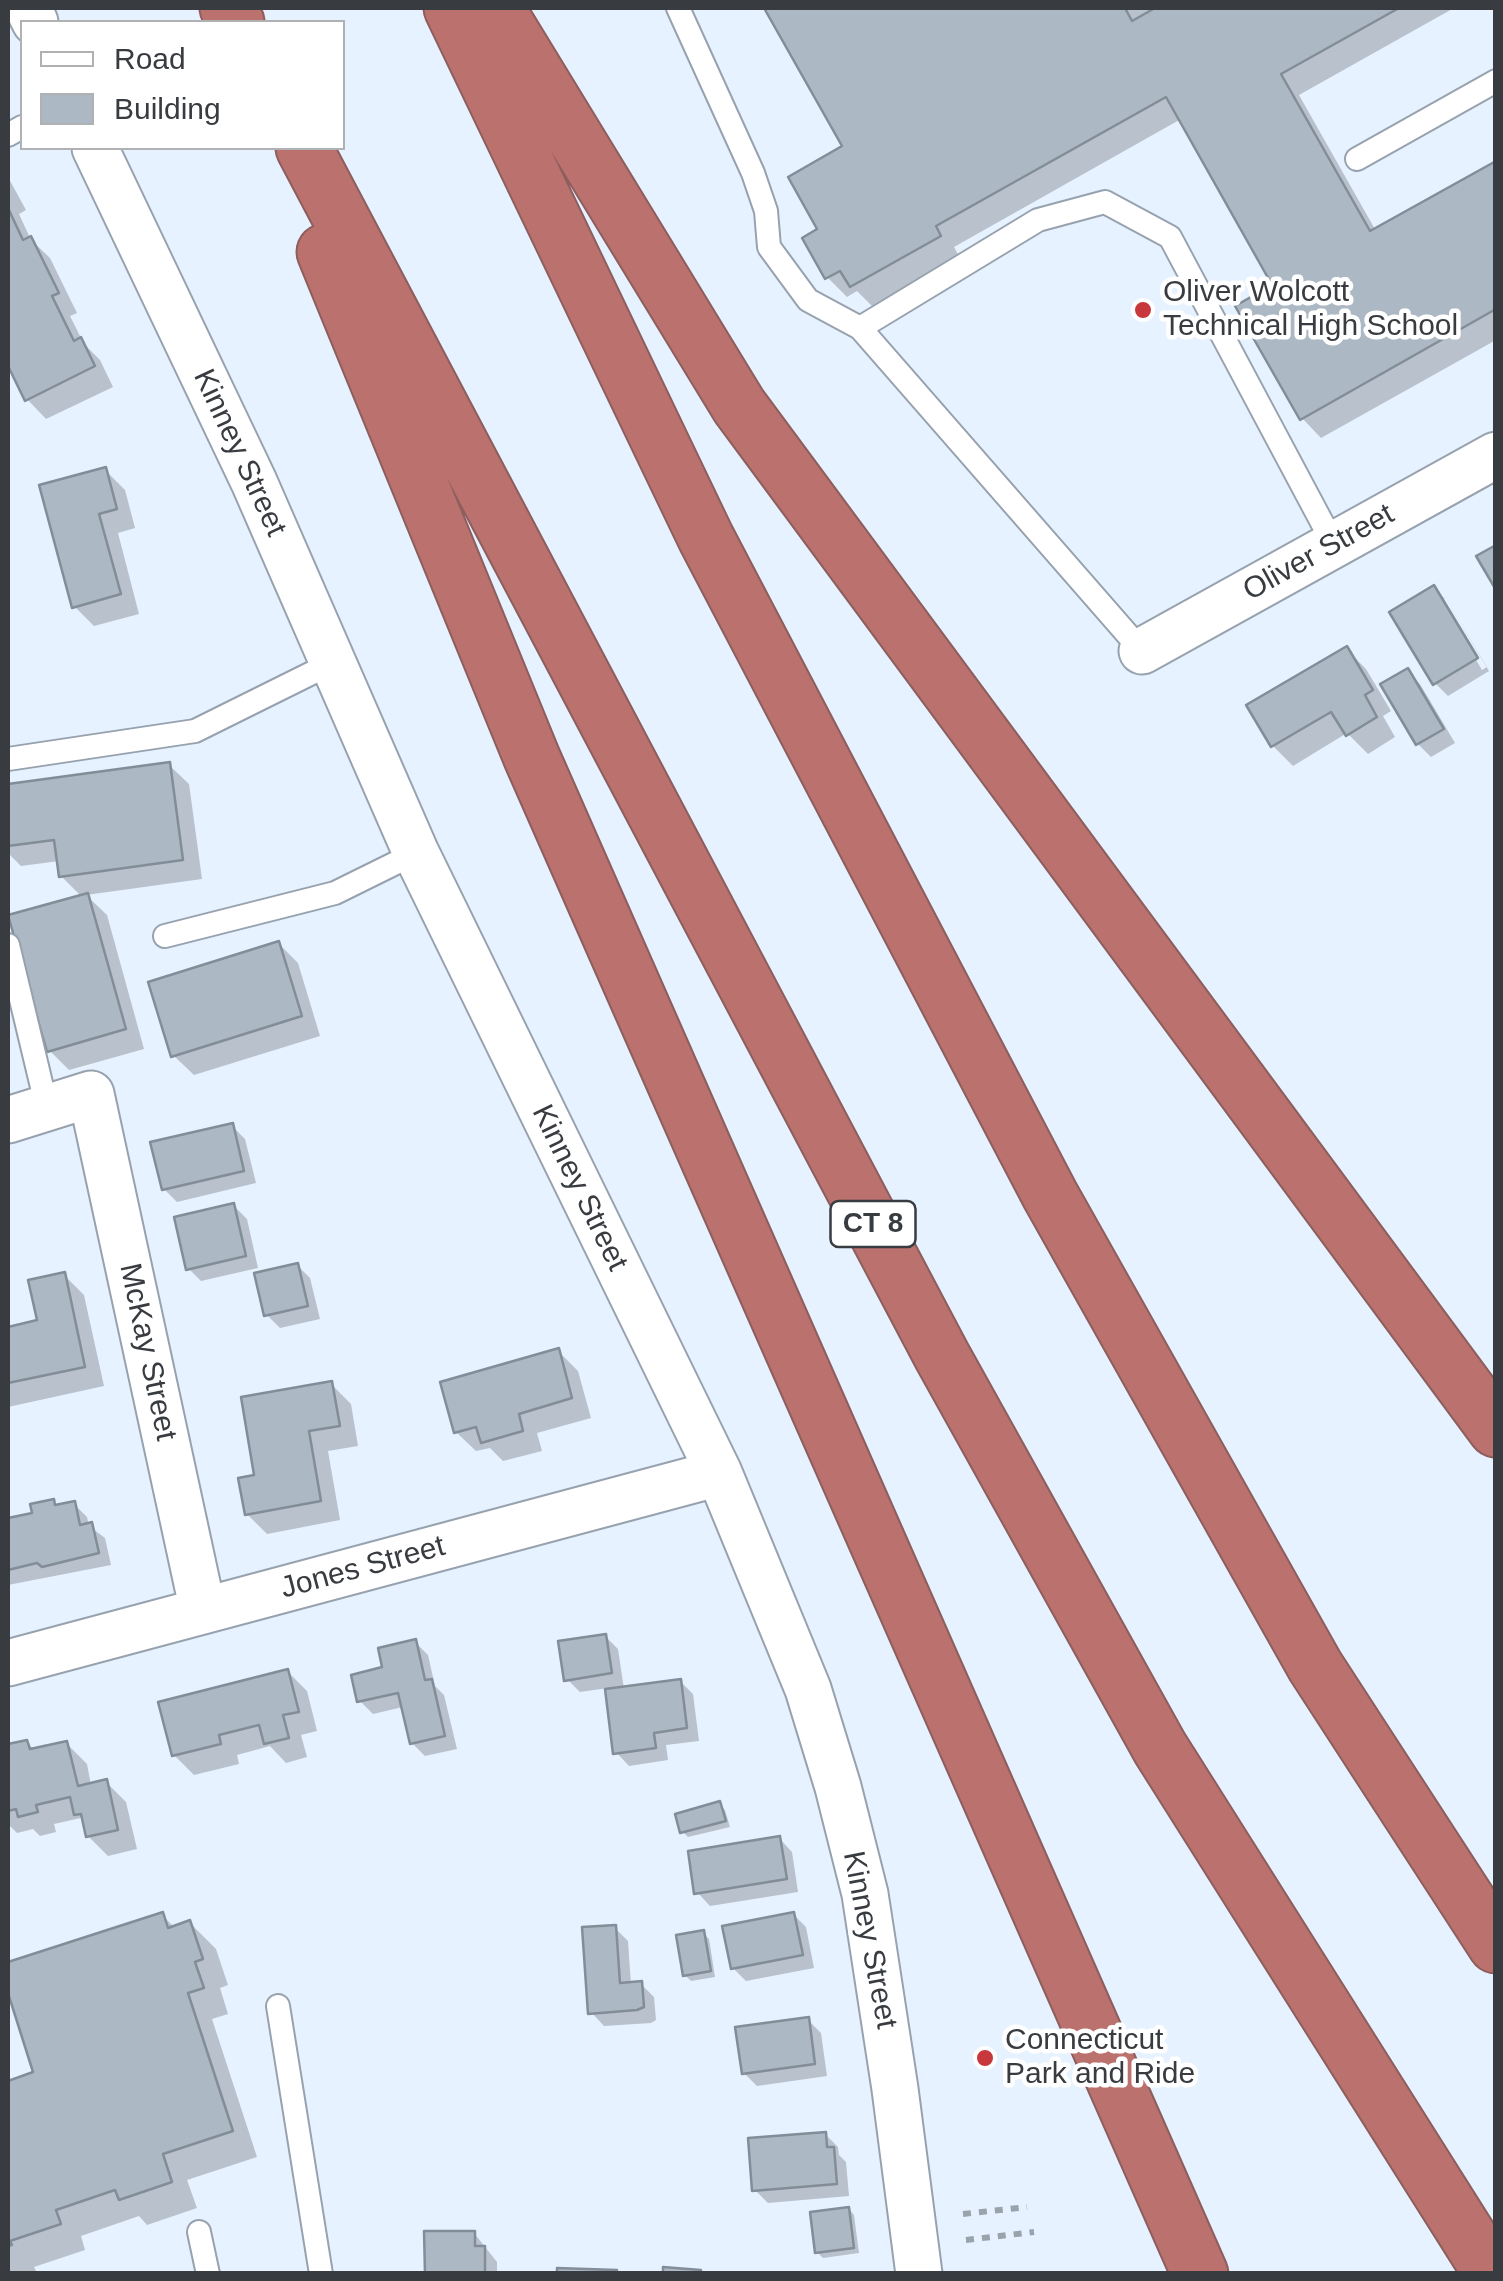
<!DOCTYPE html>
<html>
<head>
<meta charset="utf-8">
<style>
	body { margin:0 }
	#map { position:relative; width:1503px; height:2281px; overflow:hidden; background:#e6f2ff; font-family:Helvetica,sans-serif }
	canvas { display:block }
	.frame { position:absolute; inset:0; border:10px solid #383c41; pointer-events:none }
	.legend { position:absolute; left:20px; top:20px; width:325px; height:130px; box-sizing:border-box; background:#fff; border:2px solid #afb1b3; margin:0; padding:12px 18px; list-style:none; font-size:30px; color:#383c41 }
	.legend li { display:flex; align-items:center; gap:20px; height:50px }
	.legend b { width:50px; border:2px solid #afb1b3 }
</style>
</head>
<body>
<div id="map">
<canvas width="1503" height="2281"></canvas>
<div class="frame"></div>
<ul class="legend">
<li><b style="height:12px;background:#fff"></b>Road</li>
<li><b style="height:28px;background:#acb8c4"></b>Building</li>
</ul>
</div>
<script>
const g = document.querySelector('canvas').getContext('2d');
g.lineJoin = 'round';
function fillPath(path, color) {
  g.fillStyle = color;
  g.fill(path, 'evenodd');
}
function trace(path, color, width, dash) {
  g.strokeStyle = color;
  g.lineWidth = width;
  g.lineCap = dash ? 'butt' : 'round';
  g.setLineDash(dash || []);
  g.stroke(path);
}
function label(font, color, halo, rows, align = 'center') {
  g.font = font + ' Helvetica,sans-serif';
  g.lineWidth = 9;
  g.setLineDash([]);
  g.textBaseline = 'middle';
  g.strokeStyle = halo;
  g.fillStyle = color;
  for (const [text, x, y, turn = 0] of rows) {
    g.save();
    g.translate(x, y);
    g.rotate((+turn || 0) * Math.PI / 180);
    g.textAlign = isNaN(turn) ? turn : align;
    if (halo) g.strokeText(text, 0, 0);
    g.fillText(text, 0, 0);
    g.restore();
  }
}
fillPath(new Path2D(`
	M767,8h687l-155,87 77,136 120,-68v177l-175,98 -19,-20 -27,-132 -94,-167 -227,128 5,9 -87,50 -15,-15 -10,6 -20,-20 -7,-47 25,-83z
	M8,177l18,33 -7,4 12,26 19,18 27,55 -7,3 14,28 16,16 13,27 -67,32 -19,-20 -19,-39z
	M105,470l20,20 10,38 -17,5 21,81 -45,12 -20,-20z
	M1434,588l11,11h-5l42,71 5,-3 -40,-66 42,70 -41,25 -13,-13z
	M1346,649l20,20 25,42 -8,5 12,21 -27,17 -21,-21 -54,33 -20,-20z
	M1407,671l13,13 35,59 -24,14 -13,-13z
	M169,765l20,19 13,95 -116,16 21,20 37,134 -75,21 -20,-20 33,-153 -21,-21 -2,-15 -38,5 -13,-13v-67z
	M278,943l20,20 22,73 -126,39 -20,-19z
	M232,1126l13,13 11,44 -79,19 -13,-13z
	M234,1206l13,13 11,49 -57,13 -13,-13z
	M297,1265l13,13 10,41 -40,9 -13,-13z
	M64,1275l20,20 20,91 -96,21v-78l32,-7z
	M558,1351l20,20 13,47 -54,15 5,18 -39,10 -13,-13 -14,3 -20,-19z
	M331,1384l20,20 7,42 -30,5 12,69 -73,14 -20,-20 10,-37z
	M53,1502l6,5 15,-3 13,13 2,9 16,12 6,27 -103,20v-64l27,-7z
	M605,1636l13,13 6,40 56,-8 13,13 6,47 -33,4 2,15 -39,6 -13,-14 -8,-64 -28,4 -13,-13z
	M415,1642l13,13 7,31 9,9 13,54 -32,7 -13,-13 -9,-36 -30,7 -13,-13 25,-32z
	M287,1671l20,20 10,40 -16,4 6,22 -21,6 -16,-17 -33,9 2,9 -45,11 -20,-20z
	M27,1743l8,8 32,-7 20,20 4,21 15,-3 20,20 11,47 -29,7 -20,-20 -2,-13 -5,-5 -27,6 2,8 -16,4 -7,-7 -16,4 -9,-9v-77z
	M719,1804l6,6 5,17 -42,10 -6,-6z
	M779,1838l13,14 6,40 -88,14 -13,-14z
	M793,1914l13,13 8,41 -68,13 -13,-13z
	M162,1915l13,13 15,-5 26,26 12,36 -8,3 8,26 -16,5 45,138 -70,23 10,28 -50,17 -8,-9 -58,20 4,14 -51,17 2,4 -7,3h-21v-191l28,-9 -28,-89v-20z
	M615,1928l13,13 3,44 10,-1 13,13 2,23 -5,3 -47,3 -13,-14z
	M703,1933l6,6 6,38 -24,4 -6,-6z
	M808,2020l13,13 6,43 -70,10 -13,-13z
	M825,2134l13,13 1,8 7,7 3,34 -81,7 -13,-13z
	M849,2209l5,6 5,38 -36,5 -6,-6z
	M474,2233l23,29v12h-70z`), '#0003');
const building = new Path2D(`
	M764,8h361l7,13 23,-13h244l-118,66 89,157 126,-70v148l-196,111 -65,-114 37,-21 -106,-188 -230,129 5,10 -91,51 -10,-16 -15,8 -23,-41 15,-9 -29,-52 54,-31z
	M8,208l15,32 8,-4 28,57 -7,3 22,45 7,-4 14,29 -70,35 -17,-35z
	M106,467l11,42 -18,5 22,80 -49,14 -33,-123z
	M1496,545v45l-20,-34z
	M1434,585l44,73 -45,27 -44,-73z
	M1347,646l26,44 -8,5 12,22 -31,19 -15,-24 -60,35 -25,-42z
	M1408,668l36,61 -28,16 -36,-61z
	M170,762l13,98 -124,17 -5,-37 -46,6v-62z
	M88,893l38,136 -79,23 -39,-137z
	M279,941l23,75 -131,41 -23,-75z
	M233,1123l11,48 -82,19 -12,-48z
	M234,1203l12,53 -60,14 -12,-53z
	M298,1263l10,43 -44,10 -10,-43z
	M65,1272l20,95 -77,16v-56l29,-7 -9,-40z
	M559,1348l13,50 -53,16 4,17 -42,12 -5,-16 -22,6 -14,-51z
	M332,1381l8,45 -31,5 12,70 -76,14 -7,-37 16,-3 -13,-78z
	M54,1499l1,6 20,-4 5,24 12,-3 7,31 -57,14 -5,-4 -29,7v-52l24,-5 -2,-9z
	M606,1634l6,39 -48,8 -6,-40z
	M416,1639l9,41 7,-1 13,57 -35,8 -12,-51 -41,9 -6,-27 31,-8 -4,-19z
	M288,1669l11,43 -16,3 6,23 -25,6 -5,-19 -40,10 2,9 -49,12 -14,-54z
	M681,1679l6,49 -33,5 2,15 -43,6 -8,-65z
	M27,1740l3,9 37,-8 11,45 29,-7 11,51 -32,7 -5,-23 -7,1 -4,-18 -34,8 2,7 -20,5 -2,-8 -8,2v-67z
	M720,1801l6,20 -46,12 -5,-19z
	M780,1836l7,43 -93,15 -6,-43z
	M163,1912l5,16 22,-8 13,39 -8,3 9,26 -16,5 45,138 -70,23 9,28 -53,18 -4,-10 -59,20 5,14 -51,17 2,4 -4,1v-165l25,-9 -25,-79v-31z
	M794,1912l9,43 -72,14 -9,-43z
	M616,1925l4,58 22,-2 2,26 -7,3 -49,4 -6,-87z
	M704,1930l7,41 -28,5 -7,-41z
	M809,2017l6,47 -73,10 -7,-47z
	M826,2132l1,15h7l3,37 -85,7 -4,-53z
	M849,2207l5,41 -39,5 -5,-41z
	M424,2231h51v15h10v28h-60z
	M663,2267l38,3v4h-38z
	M557,2268l60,2v4h-60z`);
fillPath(building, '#acb8c4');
trace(building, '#828d98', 2.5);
const service = new Path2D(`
	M678,8l75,165 13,38 3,36 39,53 52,28 282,323
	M8,135l14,-8
	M1357,159l139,-78
	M860,328l178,-108 67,-18 65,35 164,308
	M8,759l187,-28 137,-68
	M165,936l170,-43 81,-40
	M8,945l39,163
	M278,2006l43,268
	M199,2232l9,42`);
const minor = new Path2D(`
	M28,8l7,14
	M95,148l159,334 162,371 303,620 89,216 30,98 27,107 30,195 24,185
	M1142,651l354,-196
	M8,1120l83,-26 112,517
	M8,1663l711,-190`);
const motorway = new Path2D(`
	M228,8l8,14
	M452,8l254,530 344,657 265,471 181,279
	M496,8l243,398 757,1023
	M304,148l638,1208 218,392 332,526
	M325,252l207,506 668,1516`);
trace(service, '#97a2ae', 26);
trace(minor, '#97a2ae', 49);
trace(motorway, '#8d5e5e', 59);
trace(new Path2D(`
	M963,2214l64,-7
	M966,2240l68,-8`), '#9aa3ac', 6, [8, 8]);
trace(service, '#fff', 22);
trace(minor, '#fff', 45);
trace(motorway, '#bb716d', 55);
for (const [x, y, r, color] of [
	[1143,310,10,"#c7373c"],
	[985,2058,10,"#c7373c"]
]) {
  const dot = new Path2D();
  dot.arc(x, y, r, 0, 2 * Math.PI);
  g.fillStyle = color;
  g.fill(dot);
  trace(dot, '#fff', 4);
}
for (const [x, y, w] of [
	[873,1224,85]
]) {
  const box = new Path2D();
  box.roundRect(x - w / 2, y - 23, w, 46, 8);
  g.fillStyle = '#fff';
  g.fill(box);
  trace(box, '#383c41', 2.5);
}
label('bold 28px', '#383c41', null, [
	["CT 8",873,1224]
]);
label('30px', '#383c41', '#fff', [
	["Oliver Wolcott",1163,293],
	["Technical High School",1163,327],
	["Connecticut",1005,2041],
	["Park and Ride",1005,2075]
], 'left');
label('30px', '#383c41', '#fff', [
	["Kinney Street",239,453,65],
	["Oliver Street",1319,553,-29],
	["Kinney Street",579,1188,64],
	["McKay Street",147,1352,78],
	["Jones Street",363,1568,-15],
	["Kinney Street",869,1940,79]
]);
</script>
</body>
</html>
